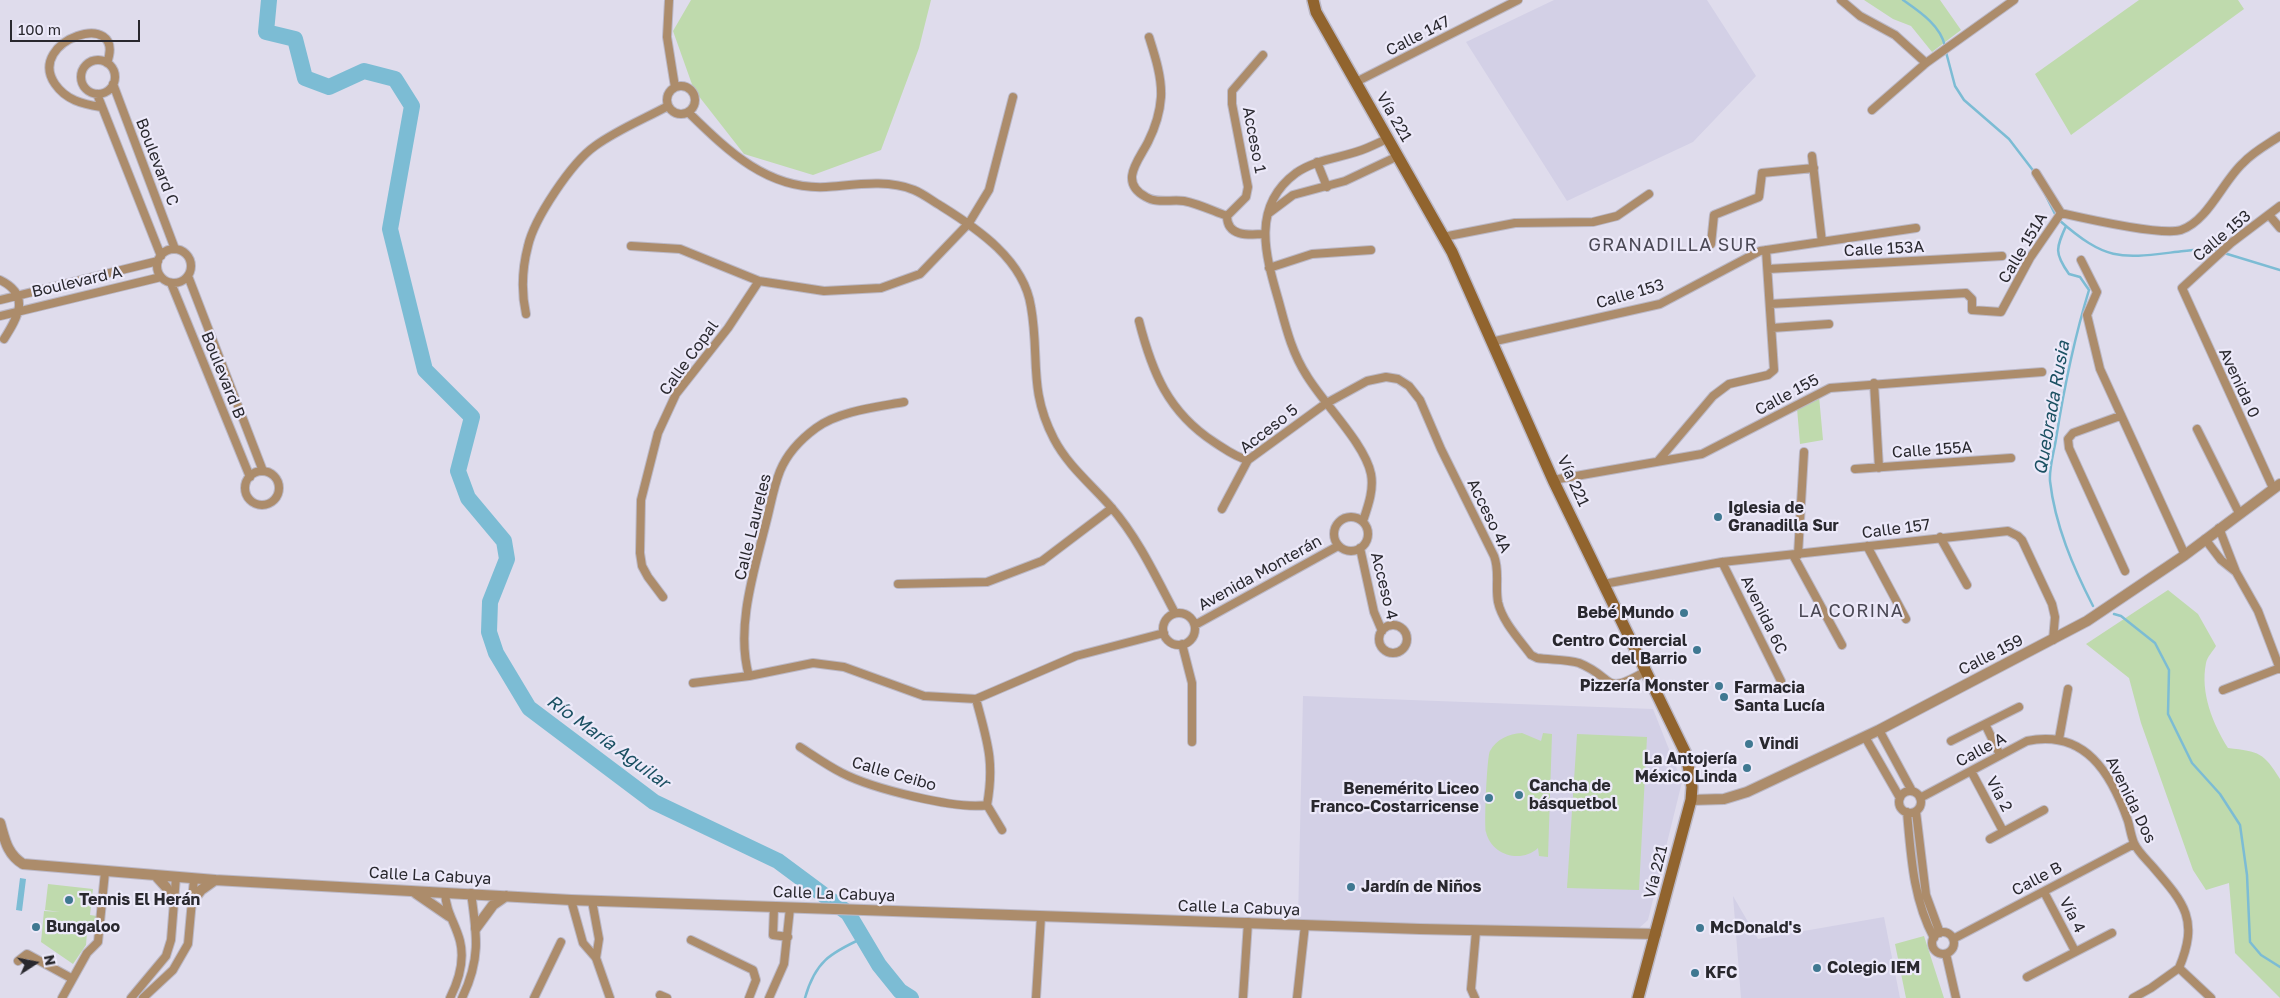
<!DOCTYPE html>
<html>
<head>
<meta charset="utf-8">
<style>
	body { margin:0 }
	#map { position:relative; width:2280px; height:998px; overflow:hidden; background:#dfdcec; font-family:"Golos Text",sans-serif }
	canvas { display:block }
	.north { position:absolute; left:10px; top:938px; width:50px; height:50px; -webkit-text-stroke:4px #ece9f9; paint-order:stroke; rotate:79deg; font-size:14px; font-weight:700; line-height:20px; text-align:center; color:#29282e }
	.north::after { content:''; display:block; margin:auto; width:18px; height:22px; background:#29282e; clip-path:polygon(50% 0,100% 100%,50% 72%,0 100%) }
	.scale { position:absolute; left:10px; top:20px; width:130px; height:22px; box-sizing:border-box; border:2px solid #29282e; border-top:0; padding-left:6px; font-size:15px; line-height:18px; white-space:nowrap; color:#29282e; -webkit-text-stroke:4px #ece9f9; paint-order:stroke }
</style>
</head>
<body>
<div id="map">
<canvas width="2280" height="998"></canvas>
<div class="north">N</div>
<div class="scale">100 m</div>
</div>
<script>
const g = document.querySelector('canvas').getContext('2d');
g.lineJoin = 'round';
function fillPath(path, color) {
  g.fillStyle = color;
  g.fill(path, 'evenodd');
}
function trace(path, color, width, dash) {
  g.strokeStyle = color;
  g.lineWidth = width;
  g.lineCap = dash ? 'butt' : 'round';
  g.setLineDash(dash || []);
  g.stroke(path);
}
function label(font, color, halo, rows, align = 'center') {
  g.font = font + ' "Golos Text",sans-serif';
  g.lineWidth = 4.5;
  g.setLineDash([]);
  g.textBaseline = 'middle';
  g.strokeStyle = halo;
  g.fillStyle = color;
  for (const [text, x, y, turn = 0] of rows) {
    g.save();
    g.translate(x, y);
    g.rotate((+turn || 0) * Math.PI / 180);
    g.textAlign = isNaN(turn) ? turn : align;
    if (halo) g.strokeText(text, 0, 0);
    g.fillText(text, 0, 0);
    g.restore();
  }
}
fillPath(new Path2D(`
	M1554,0h153l49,76 -63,66 -126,59 -101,-159z
	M1303,696l350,13 29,73 -34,138 -11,10 -339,-10z
	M1733,896l25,43 126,-22 16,81h-159z`), '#d3d0e6');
fillPath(new Path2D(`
	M691,0h240l-12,48 -38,102 -68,25 -69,-21 -50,-64 -21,-59z
	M1864,0h76l21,30 -29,22 -21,-26 -18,-7z
	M2139,0h99l6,9 -173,126 -36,-61z
	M1819,396l4,44 -23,4 -3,-36z
	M2168,590l30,24 18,32c-3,5 -9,11 -10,17 -6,30 7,61 22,85 32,4 35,4 52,31v219l-45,-45 -6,-70 -23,7 -13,-20 -52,-147 -12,-45 -43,-34z
	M1522,733l19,8 2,-8 9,1 -4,123 -9,-1 -1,-8c-17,16 -47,7 -52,-16 -2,-7 1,-77 4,-81 7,-12 18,-17 32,-18z
	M1577,734l70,3 -8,153 -72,-2z
	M48,884l45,5 -3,26 7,1 -1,8 -9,8 -1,13 -13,19 -32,-22 3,-31 16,1 -15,-2z
	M1924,936l20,62h-38l-11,-54z`), '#bfdaad');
fillPath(new Path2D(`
	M20,878l6,1 -4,32 -6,-1z`), '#7cbcd4');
trace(new Path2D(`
	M1903,0c17,12 37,25 42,46
	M1946,52l9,34 9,14 45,39 26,34
	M2045,194l11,22
	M2059,220c50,44 64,38 125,31 11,-1 25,-4 35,0
	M2066,226c-10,22 -12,27 3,48l11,3 9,13c-15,49 -25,98 -33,149 -2,13 -7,29 -6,42 5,44 23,86 43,125
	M2224,253l56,17
	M2114,614l7,2 34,27 14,27 -1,44 24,49 28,31 20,31 7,50 3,67 11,13 19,12
	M805,998c10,-36 25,-45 58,-60`), '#7cbcd4', 2.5);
trace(new Path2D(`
	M269,0l-3,32 29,7 10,39 24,9 35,-16 31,8 17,27 -22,123 35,141 47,47 -14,54 10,27 36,43 3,18 -17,43 -1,30 7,21 33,55 125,94 124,59 70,52 31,52 21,26 11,7`), '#7cbcd4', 16);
const minor = new Path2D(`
	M669,0l-2,37 8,50
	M1841,0l19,16 35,19 31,28
	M1149,37c6,19 13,40 12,60 -1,15 -6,31 -13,45 -9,18 -30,40 -2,55 11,7 26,2 38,4 15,3 29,10 43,15
	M1263,55l-31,36v13l16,83 -2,10 -19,19c0,21 22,19 37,18
	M81 77a17 17 0 1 1 34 0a17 17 0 1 1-34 0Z
	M1356,82l162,-82
	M113,84l62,165
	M667 100a14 14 0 1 1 28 0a14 14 0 1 1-28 0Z
	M97,94l64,162
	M101,107c-19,-3 -35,-7 -46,-23 -30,-44 72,-77 52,-21
	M1872,110l54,-47 88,-63
	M688,112c39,38 79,78 138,75 28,-2 61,-8 88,3 10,4 18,11 27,16 37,23 83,54 90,101 9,51 -3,82 23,132 14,27 38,46 57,68 27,31 45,70 64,106
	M1812,156l10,86
	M1317,162l10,25
	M2036,173l25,40
	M1269,213l24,-18 52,-14 53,-25
	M2269,215l11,13
	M1443,237l72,-14 78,-1 24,-6 32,-22
	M1711,244l3,-29 45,-18 3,-24 52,-5
	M631,246l49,3 79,32 65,10 57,-3 39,-14 49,-51 20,-33 24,-93
	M157 266a17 17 0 1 1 34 0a17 17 0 1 1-34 0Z
	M2081,260l16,32 -10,23 13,54 85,186
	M1269,268l43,-14 59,-4
	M1768,269l234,-13
	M188,276l75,195
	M0,280c31,15 18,37 4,59
	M171,283l79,194
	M0,300l158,-39
	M1770,304l196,-11 6,6v11l29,2 29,-54 31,-45c22,5 101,23 120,17 27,-9 42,-49 62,-67 10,-11 25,-19 37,-27
	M526,314c-5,-23 -4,-45 2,-68 6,-27 43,-83 67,-100 22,-16 49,-27 73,-40
	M0,316l161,-39
	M1139,321c13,51 29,91 75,121 11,7 21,15 34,18
	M1772,328l57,-4
	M1491,342l169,-38 100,-53 156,-23
	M1874,383l5,85
	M2120,416l-47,17 -5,6 1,9 56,123
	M2197,429l42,84
	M1658,461l55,-65 16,-12 39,-9 6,-5 -8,-120
	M1855,469l156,-11
	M245 488a17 17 0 1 1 34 0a17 17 0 1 1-34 0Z
	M1553,480l149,-26 128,-66 212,-16
	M2273,488l-91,-200 49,-45 49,-37
	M1222,509l26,-49 77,-56 42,-23 19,-4 12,2 11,7 11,14 21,49 53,107c6,15 1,30 4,46 4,19 21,37 33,53l6,3c13,2 29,1 42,5 37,15 23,34 67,8
	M1334 534a17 17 0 1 1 34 0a17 17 0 1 1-34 0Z
	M1363,521c5,-15 11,-31 8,-47 -6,-30 -47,-70 -64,-98 -15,-23 -21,-48 -28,-74 -13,-45 -29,-95 17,-129 22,-15 48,-15 71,-25 7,-3 14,-6 21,-10
	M2219,528l17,44 22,39 22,58
	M1940,537l27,48
	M2205,539l16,21 15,12
	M1867,546l39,73
	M1360,548l14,64 8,19
	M1793,555l49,90
	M1798,555l6,-103
	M1722,562l59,119
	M898,584l89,-2 55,-21 70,-53
	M1604,584l118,-22 286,-31 10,5 4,4 30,64 3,13 -2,23
	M663,597l-15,-20 -6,-11 -2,-13 1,-53 17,-67 18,-39 52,-66 31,-47
	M1163 629a16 16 0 1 1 32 0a16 16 0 1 1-32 0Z
	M1379 639a14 14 0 1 1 28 0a14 14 0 1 1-28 0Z
	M1195,625l143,-79
	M1182,644l10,39v59
	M749,676c-14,-49 6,-108 18,-157 4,-16 7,-33 13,-48 7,-17 21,-32 36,-43 23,-17 61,-21 88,-26
	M693,683l56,-7 64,-13 31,4 80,29 52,3 100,-43 88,-23
	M2223,690l57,-22
	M976,699c11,42 19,62 11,106l15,25
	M1985,724l15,31
	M1879,730l33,61
	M1865,737l35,61
	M2059,739l9,-50
	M1951,741l68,-34
	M800,747c14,9 28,19 42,26 29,15 114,37 145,32
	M1971,771l32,60
	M1899 802a11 11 0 1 1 22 0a11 11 0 1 1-22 0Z
	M1920,798l107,-57c58,-12 84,32 101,80 2,7 3,15 6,22 4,9 13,17 19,24 32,37 46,53 26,101
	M1907,812c4,44 6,87 27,126
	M1916,812l10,83 14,38
	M1990,839l54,-29
	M445,892c1,21 10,30 15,49 5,20 -1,39 -10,57
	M2044,892l31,59
	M571,900l12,43 13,15 14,40
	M592,901l7,38 -3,19
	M774,907l-1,28 15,2
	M1932 943a11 11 0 1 1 22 0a11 11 0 1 1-22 0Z
	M1953,939l181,-95
	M691,940l62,30 3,10 -7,18
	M1946,954l10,44
	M18,961l9,-7 44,24
	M2179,968l32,30
	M2027,977l85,-44
	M660,995l7,3
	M62,998l25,-45 11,-11 7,-70
	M131,998l35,-42 5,-16 5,-63
	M143,998l30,-28 15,-26 6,-65
	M462,998c19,-39 15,-63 9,-105
	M534,998l27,-56
	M769,998l15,-34 6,-56
	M1036,998l5,-82
	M1243,998l5,-76
	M1297,998l8,-73
	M1475,998l-4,-9 5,-58
	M2133,998l18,-10 28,-20`);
const tertiary = new Path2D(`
	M1691,800l33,-1 23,-7 132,-62 208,-109 98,-66 95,-71
	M0,823c5,17 7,31 23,41l192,16 356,20 849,29 236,5
	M156,876l10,11 8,15
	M414,892l35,24
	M191,903l10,-13 14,-10
	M476,928l17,-23 13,-9`);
const secondary = new Path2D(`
	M1313,0l3,12 136,240 101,228 133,274 6,33 -1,13 -53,198`);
trace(minor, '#bbb8c6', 10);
trace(tertiary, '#bbb8c6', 12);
trace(secondary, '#bbb8c6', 14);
trace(minor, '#ac8c6b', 8);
trace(tertiary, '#ac8c6b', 10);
trace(secondary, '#91642e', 11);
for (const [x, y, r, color] of [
	[1718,517,5,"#3f7891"],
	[1684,613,5,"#3f7891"],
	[1697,650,5,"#3f7891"],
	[1719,686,5,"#3f7891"],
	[1724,697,5,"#3f7891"],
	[1749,744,5,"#3f7891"],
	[1747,768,5,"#3f7891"],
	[1519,795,5,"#3f7891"],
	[1489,798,5,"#3f7891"],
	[1351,887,5,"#3f7891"],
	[69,900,5,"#3f7891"],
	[36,927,5,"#3f7891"],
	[1700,928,5,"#3f7891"],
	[1817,968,5,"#3f7891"],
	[1695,973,5,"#3f7891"]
]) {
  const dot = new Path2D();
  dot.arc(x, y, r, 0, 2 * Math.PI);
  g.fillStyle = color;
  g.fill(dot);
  trace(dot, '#ece9f9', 2);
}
label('16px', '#29282e', '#ece9f9', [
	["Calle 147",1418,36,-27],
	["Vía 221",1394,117,60],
	["Acceso 1",1254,140,79],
	["Boulevard C",157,162,69],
	["Calle 153",2222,236,-40],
	["Calle 151A",2023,248,-59],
	["Calle 153A",1884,249,-3],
	["Boulevard A",77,282,-13],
	["Calle 153",1630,294,-16],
	["Calle Copal",689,358,-54],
	["Boulevard B",223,375,68],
	["Avenida 0",2239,383,65],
	["Calle 155",1787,395,-28],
	["Acceso 5",1269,429,-38],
	["Calle 155A",1932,450,-4],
	["Vía 221",1573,481,65],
	["Acceso 4A",1489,516,64],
	["Calle Laureles",753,527,-76],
	["Calle 157",1896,529,-7],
	["Avenida Monterán",1260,573,-29],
	["Acceso 4",1384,586,76],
	["Avenida 6C",1764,615,64],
	["Calle 159",1991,655,-27],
	["Calle A",1981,750,-28],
	["Calle Ceibo",894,774,16],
	["Vía 2",1999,794,62],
	["Avenida Dos",2131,800,64],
	["Vía 221",1656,872,-76],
	["Calle La Cabuya",430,876,3],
	["Calle B",2037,879,-28],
	["Calle La Cabuya",834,894,2],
	["Calle La Cabuya",1239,908,2],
	["Vía 4",2072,915,63]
]);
label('bold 16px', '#29282e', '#ece9f9', [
	["Iglesia de",1728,508],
	["Granadilla Sur",1728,526],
	["Bebé Mundo",1674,613,"right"],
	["Centro Comercial",1687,641,"right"],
	["del Barrio",1687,659,"right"],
	["Pizzería Monster",1709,686,"right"],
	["Farmacia",1734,688],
	["Santa Lucía",1734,706],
	["Vindi",1759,744],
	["La Antojería",1737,759,"right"],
	["México Linda",1737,777,"right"],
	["Cancha de",1529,786],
	["básquetbol",1529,804],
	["Benemérito Liceo",1479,789,"right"],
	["Franco-Costarricense",1479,807,"right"],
	["Jardín de Niños",1361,887],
	["Tennis El Herán",79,900],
	["Bungaloo",46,927],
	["McDonald's",1710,928],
	["Colegio IEM",1827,968],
	["KFC",1705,973]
], 'left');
g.letterSpacing = '1px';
label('18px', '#4b4955', '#ece9f9', [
	["GRANADILLA SUR",1673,245],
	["LA CORINA",1851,611]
]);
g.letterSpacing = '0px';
label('italic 18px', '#1b5062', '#ece9f9', [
	["Quebrada Rusia",2052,408,-80],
	["Río María Aguilar",608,742,36]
]);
</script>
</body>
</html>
